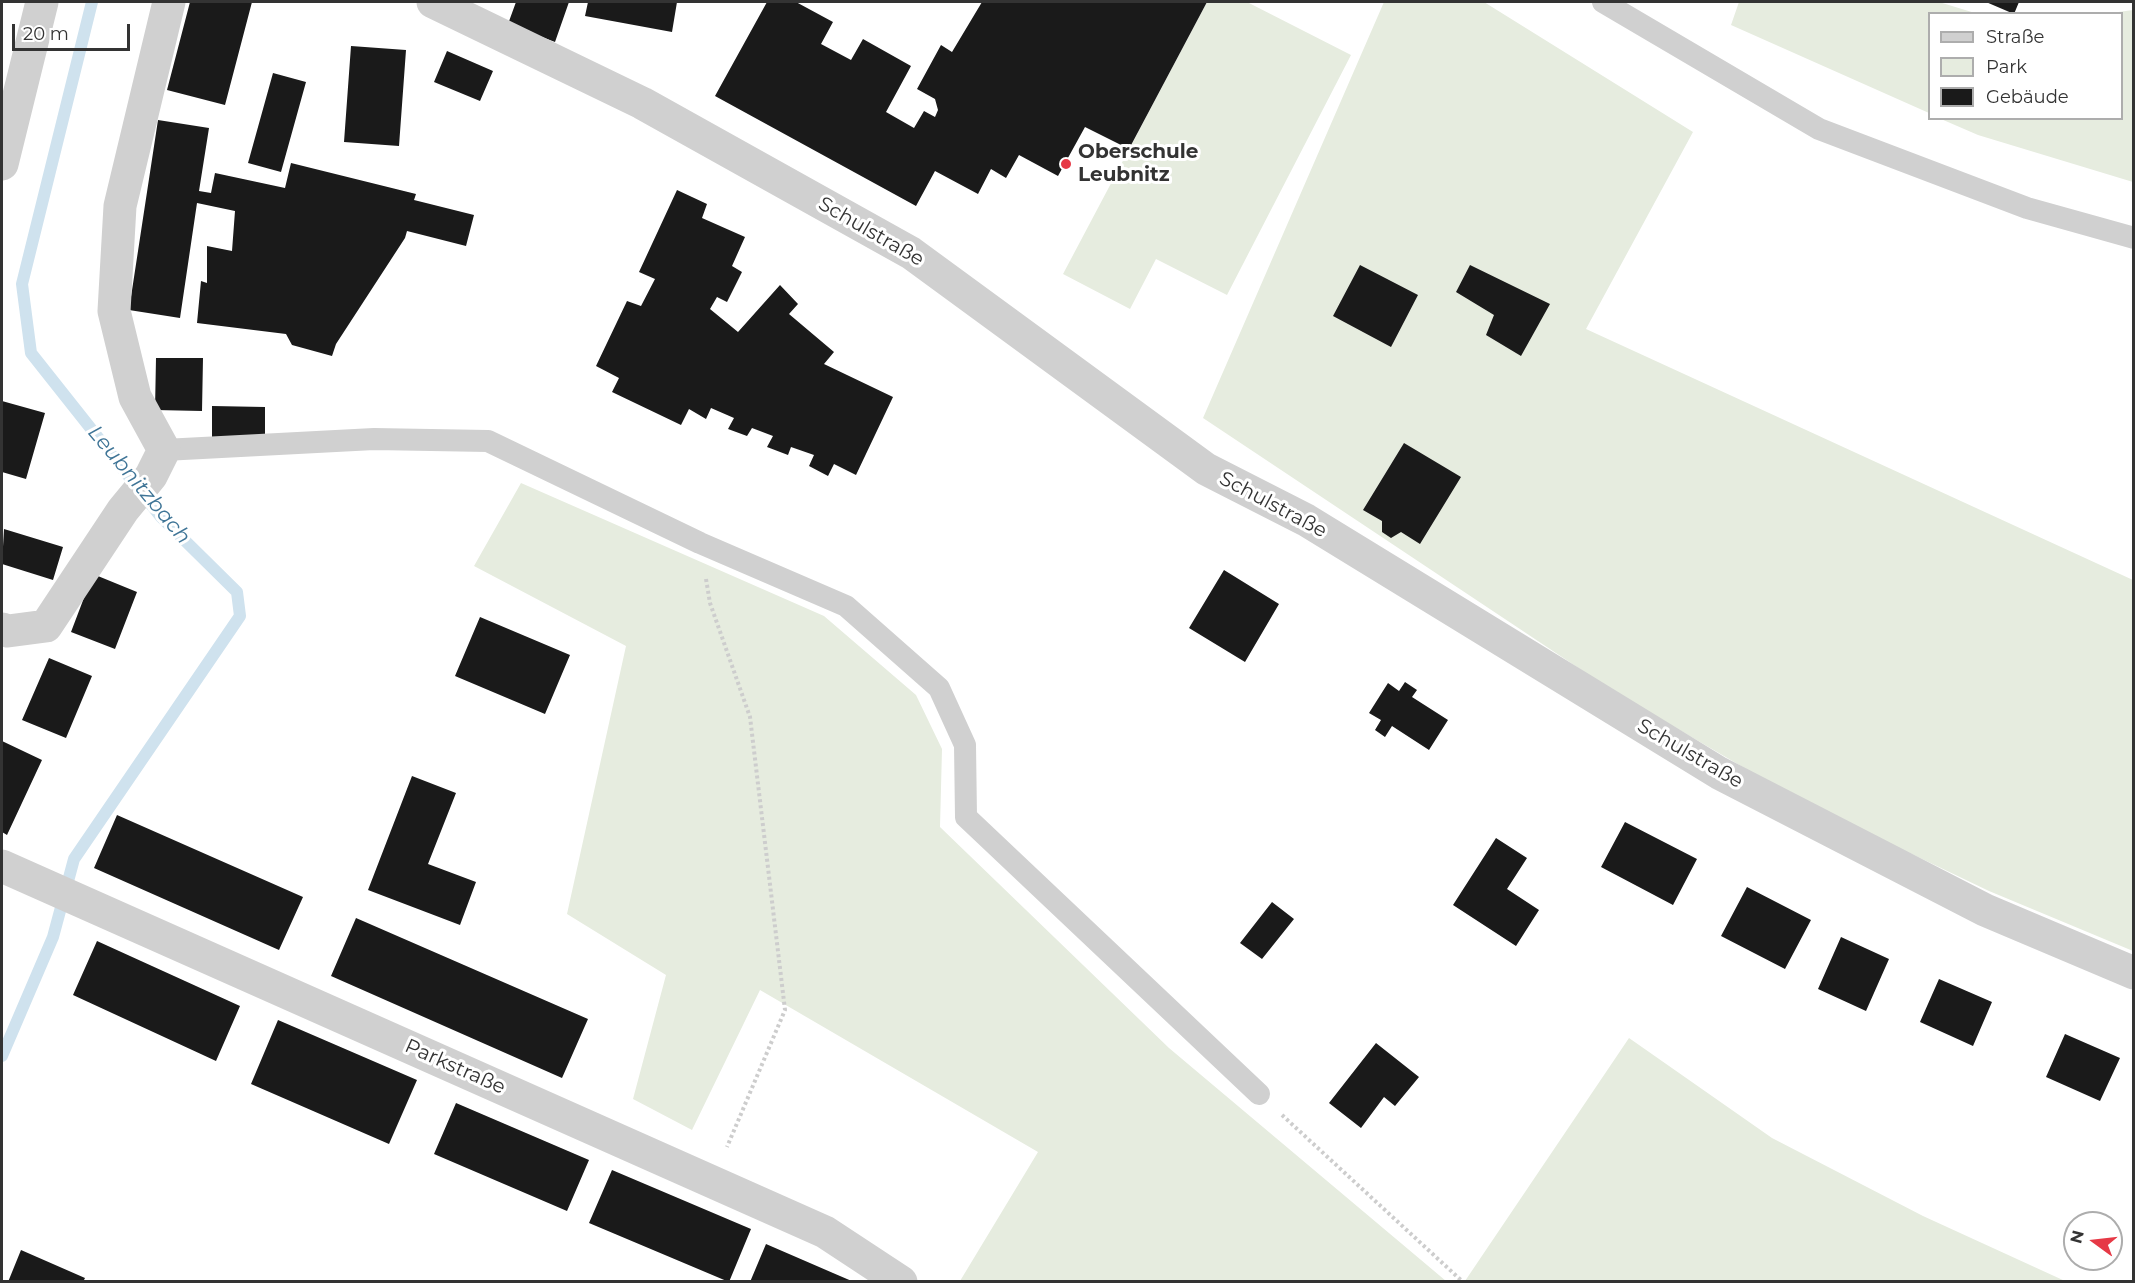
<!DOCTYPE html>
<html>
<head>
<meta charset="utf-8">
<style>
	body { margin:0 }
	#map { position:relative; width:2135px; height:1283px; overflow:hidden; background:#fff; font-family:Montserrat,sans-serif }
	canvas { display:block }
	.frame { position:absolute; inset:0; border:3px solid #333; pointer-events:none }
	.legend { position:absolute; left:1928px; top:12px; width:195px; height:108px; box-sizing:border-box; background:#fff; border:2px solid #adadad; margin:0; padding:8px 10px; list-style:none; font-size:18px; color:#333 }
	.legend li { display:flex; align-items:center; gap:12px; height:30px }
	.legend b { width:30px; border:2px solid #adadad }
	.north { position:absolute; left:2063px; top:1211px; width:60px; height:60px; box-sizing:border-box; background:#fff; border:2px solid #adadad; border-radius:50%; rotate:285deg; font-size:16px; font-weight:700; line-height:24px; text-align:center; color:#333 }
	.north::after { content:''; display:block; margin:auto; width:21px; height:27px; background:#e63946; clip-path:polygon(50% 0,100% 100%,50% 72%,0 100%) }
	.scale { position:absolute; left:12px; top:24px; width:118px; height:27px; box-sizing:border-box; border:3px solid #333; border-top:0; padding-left:8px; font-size:18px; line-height:21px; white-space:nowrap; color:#333; -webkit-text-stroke:4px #fff; paint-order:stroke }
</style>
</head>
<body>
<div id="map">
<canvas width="2135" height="1283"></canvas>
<div class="frame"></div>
<ul class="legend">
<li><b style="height:8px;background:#d0d0d0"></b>Straße</li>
<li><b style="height:16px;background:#e6ecdf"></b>Park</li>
<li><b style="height:16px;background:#1a1a1a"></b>Gebäude</li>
</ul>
<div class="north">N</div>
<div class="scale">20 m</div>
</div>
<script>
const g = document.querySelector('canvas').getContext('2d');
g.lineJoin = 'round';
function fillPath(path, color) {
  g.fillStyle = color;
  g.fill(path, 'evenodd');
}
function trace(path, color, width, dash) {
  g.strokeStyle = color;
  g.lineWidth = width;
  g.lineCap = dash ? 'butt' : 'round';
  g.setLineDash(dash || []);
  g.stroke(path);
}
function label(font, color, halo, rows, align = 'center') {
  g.font = font + ' Montserrat,sans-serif';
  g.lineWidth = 6;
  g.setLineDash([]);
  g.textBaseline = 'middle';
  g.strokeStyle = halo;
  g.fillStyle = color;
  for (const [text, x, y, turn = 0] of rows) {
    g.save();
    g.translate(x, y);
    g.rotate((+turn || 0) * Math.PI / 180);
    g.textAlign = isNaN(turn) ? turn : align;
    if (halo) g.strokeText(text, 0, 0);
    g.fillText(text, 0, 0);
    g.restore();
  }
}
fillPath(new Path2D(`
	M1207,2h40l104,53 -124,240 -71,-36 -26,50 -67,-35z
	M1384,2h100l209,130 -107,197 547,251v371l-144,-60 -190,-91 -186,-109 -410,-273z
	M1739,2h200l36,11 -45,1 -1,99 -198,-88z
	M2133,10v172l-155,-47 -37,-16 181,-1v-104l-11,-1z
	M521,483l303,133 92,79 26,54 -2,78 229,221 277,233h-486l78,-129 -278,-162 -68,140 -59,-31 33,-124 -99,-61 59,-268 -152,-80z
	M1629,1038l143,100 151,78 142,65h-600z`), '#e6ecdf');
trace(new Path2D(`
	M2,1056l51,-119 21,-78 166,-243 -3,-24 -76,-75 -130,-164 -9,-69 70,-282`), '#cfe2ee', 12);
fillPath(new Path2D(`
	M190,2h62l-27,103 -58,-15z
	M516,2h53l-14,40 -47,-18z
	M588,2h89l-5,30 -87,-16z
	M767,2h29l37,20 -12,22 30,16 12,-21 48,27 -25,46 28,16 10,-17 11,6 3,-7 -3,-11 -18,-10 24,-44 11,7 30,-50h225l-78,147 -44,-22 -27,49 -39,-21 -13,23 -15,-9 -13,25 -43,-23 -19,35 -201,-110z
	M1986,2h33l-5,12z
	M351,46l55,4 -7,96 -55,-4z
	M447,51l46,20 -13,30 -46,-19z
	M273,73l33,9 -25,90 -33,-9z
	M158,120l51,8 -10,63 12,2 4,-20 70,15 6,-25 125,31 -2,6 60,15 -8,31 -59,-15 -2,7 -69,106 -4,12 -40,-11 -6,-11 -89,-11 4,-42 6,2v-37l25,5 3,-40 -38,-8 -17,115 -51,-8z
	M677,190l30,14 -5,14 43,19 -13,29 10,6 -15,30 -10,-5 -7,12 28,23 42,-47 18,19 -9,10 45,38 -10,12 69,33 -37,78 -22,-11 -6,12 -19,-10 5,-11 -23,-8 -3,8 -21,-8 6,-11 -21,-8 -5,8 -19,-7 6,-11 -23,-10 -5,11 -17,-10 -8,16 -69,-33 7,-14 -23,-12 31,-65 14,5 14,-27 -16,-7z
	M1360,265l58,30 -27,52 -58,-31z
	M1470,265l80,39 -29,52 -35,-21 8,-20 -38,-23z
	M156,358h47l-1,53 -47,-1z
	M2,401l43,12 -19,66 -24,-7z
	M212,406l53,1v32h-53z
	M1404,443l57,34 -41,67 -19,-12 -10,6 -9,-6v-11l-19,-11z
	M4,529l59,18 -10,33 -51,-16z
	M1224,570l55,34 -34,58 -56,-34z
	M93,574l44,18 -22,57 -44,-17z
	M480,617l90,38 -25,59 -90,-38z
	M49,658l43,18 -26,62 -44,-18z
	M1405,682l12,8 -5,7 36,23 -19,30 -37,-24 -7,11 -10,-7 6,-10 -12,-7 19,-30 11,8z
	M2,741l40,19 -35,75 -5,-3z
	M412,776l44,17 -28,71 48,18 -16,43 -92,-35z
	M117,815l186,82 -24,53 -185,-82z
	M1625,822l72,37 -24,46 -72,-38z
	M1496,838l31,20 -20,31 32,21 -23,36 -63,-41z
	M1747,887l64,33 -26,49 -64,-33z
	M1272,902l22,17 -32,40 -22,-16z
	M356,918l232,101 -26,59 -231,-102z
	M1841,937l48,22 -23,52 -48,-22z
	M97,941l143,65 -24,55 -143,-66z
	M1939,979l53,23 -19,44 -53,-24z
	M278,1020l139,60 -28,64 -138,-60z
	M2065,1034l55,24 -20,43 -54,-24z
	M1376,1043l43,34 -24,29 -11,-9 -23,31 -32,-25z
	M456,1103l133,57 -22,51 -133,-57z
	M612,1170l139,59 -22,53 -140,-59z
	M766,1244l67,29 21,9h-104z
	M21,1250l64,28 -2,4h-75z`), '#1a1a1a');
trace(new Path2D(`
	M706,579l4,24 40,114 35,293 -58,137
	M1282,1115l181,167`), '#cdcdcd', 4, [3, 3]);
trace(new Path2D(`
	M1603,2l216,127 208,79 107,30
	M164,450l210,-11 114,2 212,102 146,63 93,82 26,57 1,72 293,277`), '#d0d0d0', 22);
trace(new Path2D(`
	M433,2l209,101 269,150 295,216 100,51 413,253 266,137 149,63
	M2,629l6,2 38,-5 77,-116 28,-34 13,-26 -29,-53 -21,-86 6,-105 49,-204
	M2,866l823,366 76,50`), '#d0d0d0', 33);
trace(new Path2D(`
	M2,164l40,-162`), '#d0d0d0', 33);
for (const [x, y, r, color] of [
	[1066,164,6,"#e63946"]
]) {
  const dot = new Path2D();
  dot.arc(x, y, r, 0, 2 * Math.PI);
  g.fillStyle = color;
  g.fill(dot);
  trace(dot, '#fff', 2);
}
label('bold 20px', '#333', '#fff', [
	["Oberschule",1078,152],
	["Leubnitz",1078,175]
], 'left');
label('20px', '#333', '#fff', [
	["Schulstraße",871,232,30],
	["Schulstraße",1273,505,28],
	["Schulstraße",1690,754,30],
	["Parkstraße",455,1067,24]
]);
label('italic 21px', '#3f7597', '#fff', [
	["Leubnitzbach",139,485,50]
]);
</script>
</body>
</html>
